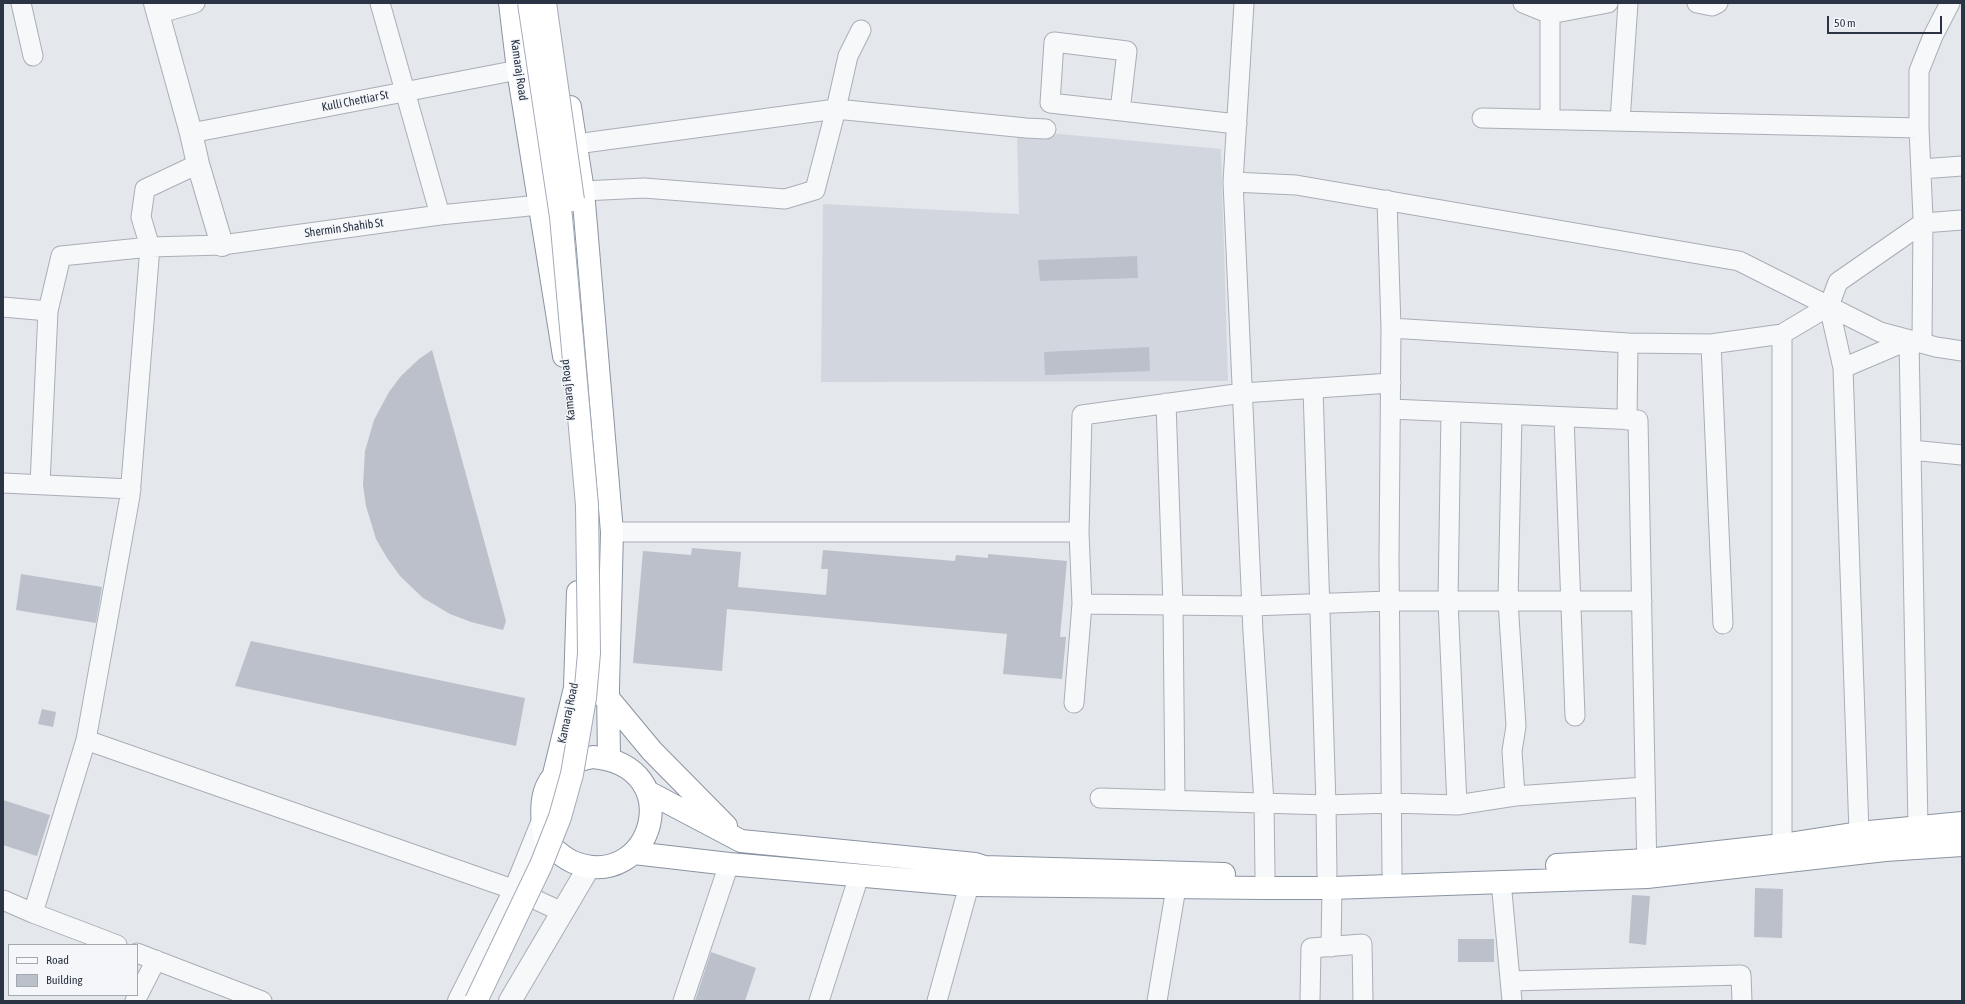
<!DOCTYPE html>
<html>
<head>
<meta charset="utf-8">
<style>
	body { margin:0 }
	#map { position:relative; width:1965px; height:1004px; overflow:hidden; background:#e4e7ec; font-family:"Asap Condensed",sans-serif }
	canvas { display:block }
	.frame { position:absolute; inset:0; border:4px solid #2b3445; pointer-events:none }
	.legend { position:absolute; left:8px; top:944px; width:130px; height:52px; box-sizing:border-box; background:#f4f6f9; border:1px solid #a4a8b1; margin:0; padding:5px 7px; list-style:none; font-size:12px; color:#2b3445 }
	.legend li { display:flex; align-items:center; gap:8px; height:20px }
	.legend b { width:20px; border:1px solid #a4a8b1 }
	.scale { position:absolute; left:1827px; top:16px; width:115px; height:18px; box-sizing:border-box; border:2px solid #2b3445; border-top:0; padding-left:5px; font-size:12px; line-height:14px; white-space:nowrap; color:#2b3445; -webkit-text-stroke:3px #f4f6f9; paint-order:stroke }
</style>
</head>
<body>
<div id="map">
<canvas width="1965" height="1004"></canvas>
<div class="frame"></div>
<ul class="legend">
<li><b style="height:5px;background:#f7f8fa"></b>Road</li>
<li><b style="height:11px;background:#bbc0ca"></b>Building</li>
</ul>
<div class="scale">50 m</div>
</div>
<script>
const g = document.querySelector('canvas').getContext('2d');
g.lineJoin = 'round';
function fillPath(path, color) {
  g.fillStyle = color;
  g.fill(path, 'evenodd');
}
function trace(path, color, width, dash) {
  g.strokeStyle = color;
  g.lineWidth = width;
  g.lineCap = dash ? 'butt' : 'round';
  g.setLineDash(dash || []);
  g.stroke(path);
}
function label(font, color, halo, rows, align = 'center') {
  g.font = font + ' "Asap Condensed",sans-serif';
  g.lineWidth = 3;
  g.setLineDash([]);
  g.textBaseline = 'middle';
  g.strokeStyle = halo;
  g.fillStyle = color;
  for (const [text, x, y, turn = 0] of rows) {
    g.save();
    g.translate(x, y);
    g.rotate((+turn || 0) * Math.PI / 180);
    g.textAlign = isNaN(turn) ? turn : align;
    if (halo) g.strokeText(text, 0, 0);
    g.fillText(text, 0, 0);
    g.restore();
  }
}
fillPath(new Path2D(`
	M1017,130l204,19 7,232 -407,1 2,-178 196,10z`), '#d2d6de');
fillPath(new Path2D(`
	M1137,256l1,22 -98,3 -2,-21z
	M1149,347l1,24 -105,4 -1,-23z
	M432,350l74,271 -3,9 -32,-8 -21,-8 -27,-16 -23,-22 -13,-18 -11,-19 -10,-33 -3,-21 2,-34 9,-31 15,-28 12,-16 18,-17z
	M692,548l49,4 -3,35 88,8 2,-26h-7l2,-19 132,11 1,-6 32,3v-4l79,7 -7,76h6l-4,42 -59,-5 4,-40 -280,-25 -5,62 -89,-8 10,-112 48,4z
	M21,574l81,13 -6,36 -80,-13z
	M251,641l274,57 -9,48 -281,-60z
	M42,709l14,3 -3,15 -15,-3z
	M3,800l47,15 -13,41 -34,-11z
	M1755,888l28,1 -1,49 -28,-1z
	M1632,895l18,1 -4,49 -17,-2z
	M1458,939h36v23h-36z
	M711,952l45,16 -11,33h-50z`), '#bbc0ca');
const minor = new Path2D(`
	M21,3l12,53
	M380,3l60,212
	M1244,3l-11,179 20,450 11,171 1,72 -1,13
	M1523,3l27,11 58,-11
	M1697,3l15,3 6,-3
	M157,14l38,-11
	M1550,14v105
	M861,30l-13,26 -12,53 190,19 20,1
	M1120,111l7,-60 -73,-9 -4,61 187,21
	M1482,118l437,10
	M1620,121l8,-118
	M191,133l327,-63
	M576,144l260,-35 -21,81 -30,9 -141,-11 -61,3
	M198,164l-53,25 -4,28 9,30 72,-2 218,-30 99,-10
	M1921,169l41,-3
	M1233,182l63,3 443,76 141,71 56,15 26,4
	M1387,200l4,128 -2,231 3,314
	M3,307l45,4 -8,173
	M48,311l13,-55 89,-9 -20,249 -44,244 429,150 47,22
	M1391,328l237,15 83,1 71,-10 47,-28
	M1782,334v511
	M1922,343l1,-125 -4,-90v-57l14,-35 17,-33
	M1711,344l12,280
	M1843,368l66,-28 9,487
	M1313,388l13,417 1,70
	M1166,403l7,202 2,195
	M1391,409l247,11 9,454
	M1451,412l-3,189 9,204
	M1512,415l-4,186 8,125 -4,25 3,45
	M1564,417l11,299
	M1627,420l1,-77
	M1911,450l51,5
	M3,483l128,6
	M612,532h467l3,-117 161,-22 148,-10
	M1079,532l3,72 170,2 137,-5h253
	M1074,703l8,-99
	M86,740l-53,173 84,32
	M1100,798l226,7 65,-2 66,2 58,-9 130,-9
	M1859,833l-16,-465 -14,-62 9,-24 85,-59 39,-3
	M1501,881l11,120
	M3,900l30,13
	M1331,947l1,-59
	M137,953l125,48
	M1510,981l231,-6 1,26
	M135,1001l21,-41
	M683,1001l46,-137
	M819,1001l40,-125
	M937,1001l36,-130
	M1157,1001l19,-113
	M1310,1001l1,-53 51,-4 1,57`);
const tertiary = new Path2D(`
	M155,3l36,130 7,31 24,81
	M459,1001l56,-111 27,-67
	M510,1001l79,-134`);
const trunk = new Path2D(`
	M510,3l8,67 46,286
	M570,107l13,84 29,341 -4,156 1,71
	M603,696l5,2 44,53 74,75
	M593,757c97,9 59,137 -20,105 -10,-4 -19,-13 -27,-20 -10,-45 -3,-76 47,-85z
	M553,778l22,-90 3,-96
	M648,792l93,49 234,23 9,3 240,7
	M634,853l95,11 239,21 296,3h68l315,-11 238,-27 77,-5
	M1557,865l90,-5 135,-15 77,-12 103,-10`);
trace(minor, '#a9aeb7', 21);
trace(tertiary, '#a9aeb7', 24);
trace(trunk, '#8b94a3', 24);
trace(minor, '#f7f8fa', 19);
trace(tertiary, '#f7f8fa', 22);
trace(trunk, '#fff', 22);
const primaryBridge = new Path2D(`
	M545,3l28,197
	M476,1001l65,-136 19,-48 12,-43 13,-76 4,-45 -2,-148 -26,-288 -32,-214`);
trace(primaryBridge, '#a3abb8', 24, []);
trace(primaryBridge, '#fff', 22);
label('12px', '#2b3445', '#f4f6f9', [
	["Kamaraj Road",519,70,82],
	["Kulli Chettiar St",355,101,-11],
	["Shermin Shahib St",344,228,-8],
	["Kamaraj Road",568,390,-96],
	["Kamaraj Road",568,713,-78]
]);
</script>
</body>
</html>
